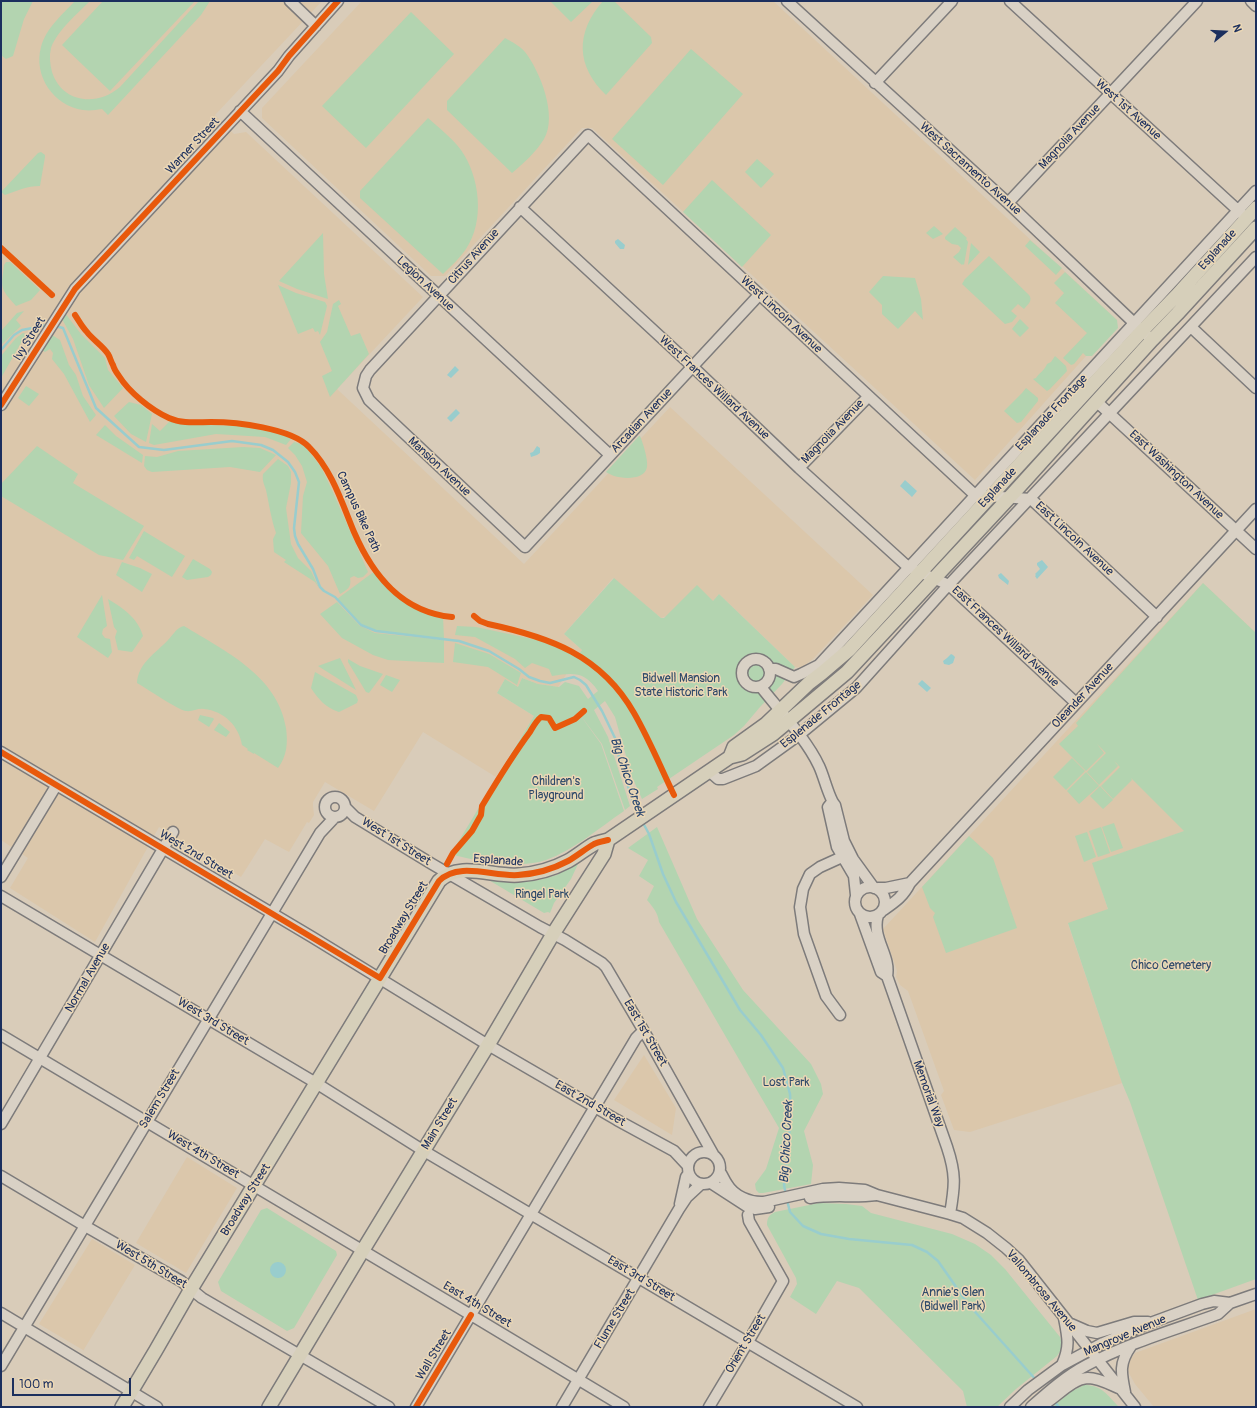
<!DOCTYPE html>
<html>
<head>
<meta charset="utf-8">
<style>
	body { margin:0 }
	#map { position:relative; width:1257px; height:1408px; overflow:hidden; background:#d9ccb9; font-family:Pangolin,sans-serif }
	canvas { display:block }
	.frame { position:absolute; inset:0; border:2px solid #1b2f5e; pointer-events:none }
	.north { position:absolute; left:1205px; top:12px; width:40px; height:40px; -webkit-text-stroke:3px #ebd7b5; paint-order:stroke; rotate:72deg; font-size:11px; font-weight:700; line-height:16px; text-align:center; color:#1b2f5e }
	.north::after { content:''; display:block; margin:auto; width:14px; height:18px; background:#1b2f5e; clip-path:polygon(50% 0,100% 100%,50% 72%,0 100%) }
	.scale { position:absolute; left:12px; top:1378px; width:119px; height:18px; box-sizing:border-box; border:2px solid #1b2f5e; border-top:0; padding-left:5px; font-size:12px; line-height:14px; white-space:nowrap; color:#1b2f5e; -webkit-text-stroke:3px #ebd7b5; paint-order:stroke }
</style>
</head>
<body>
<div id="map">
<canvas width="1257" height="1408"></canvas>
<div class="frame"></div>
<div class="north">N</div>
<div class="scale">100 m</div>
</div>
<script>
const g = document.querySelector('canvas').getContext('2d');
g.lineJoin = 'round';
function fillPath(path, color) {
  g.fillStyle = color;
  g.fill(path, 'evenodd');
}
function trace(path, color, width, dash) {
  g.strokeStyle = color;
  g.lineWidth = width;
  g.lineCap = dash ? 'butt' : 'round';
  g.setLineDash(dash || []);
  g.stroke(path);
}
function label(font, color, halo, rows, align = 'center') {
  g.font = font + ' Pangolin,sans-serif';
  g.lineWidth = 3;
  g.setLineDash([]);
  g.textBaseline = 'middle';
  g.strokeStyle = halo;
  g.fillStyle = color;
  for (const [text, x, y, turn = 0] of rows) {
    g.save();
    g.translate(x, y);
    g.rotate((+turn || 0) * Math.PI / 180);
    g.textAlign = isNaN(turn) ? turn : align;
    if (halo) g.strokeText(text, 0, 0);
    g.fillText(text, 0, 0);
    g.restore();
  }
}
fillPath(new Path2D(`
	M1,1h321l-107,114 19,19 12,-2 177,165 -86,92 187,175 146,-157 203,188 -60,64 -12,9 -6,-1 -76,-73 -6,7 -52,17 -48,-40 -49,56 18,16 -24,37 -20,-3 -16,-6 -4,9 -13,-8 -8,14 37,23 -38,61 -73,-45 -49,79 -49,-29 -12,20v4l1,9 -5,8 -2,-1 -18,30 -24,-13 -24,38 -82,-50 -64,115 -85,-54 18,-30 -27,-18z
	M362,1h411l344,319 -25,35 -6,1 -111,124 -383,-352h-10l-137,148h-14l-169,-158v-10z
	M1203,583l53,50v173l-163,57 15,47 -40,14 54,159 -152,49 -16,-2 -13,-35 3,-4 -36,-100 -8,-6 -4,-8 1,-6 -14,-42z
	M644,1055l32,53 -4,27 -58,-35z
	M187,1157l50,31 -51,85 -50,-30z
	M92,1239l43,26 -52,86v-1l-44,-26z
	M1256,1309v98h-102l-19,-23 -6,-11 -1,-7 2,-6 5,-7z`), '#dbc7ab');
fillPath(new Path2D(`
	M1,1h32l-9,18 -11,37 -7,3 -5,-4z
	M75,1h15c-13,13 -33,30 -39,47 -2,8 -1,16 1,24 10,31 45,35 68,15l79,-86h11l-9,14 -93,100 -6,-6c-7,1 -12,2 -19,1 -29,-4 -50,-34 -42,-63 5,-19 21,-32 34,-46z
	M103,1h92l-85,90 -48,-46z
	M550,1h43l-22,21z
	M603,1h11l37,36 1,6 -46,52c-30,-29 -31,-62 -3,-94z
	M411,12l43,42 -88,94 -44,-42z
	M505,38c7,4 15,8 20,14 15,19 33,64 19,87 -8,13 -20,24 -32,34l-65,-63v-9z
	M691,49l52,45 -80,91 -51,-46z
	M428,118c11,10 24,20 33,32 19,27 24,71 5,99 -6,9 -15,17 -23,25l-83,-76v-7z
	M41,152l4,3v2l-5,29c-13,0 -24,5 -35,9l-4,-3 37,-39z
	M757,159l17,15 -13,14 -16,-16z
	M712,180l59,55 -29,32 -59,-55z
	M934,226l9,8 -10,5 -7,-6z
	M955,227l12,11 -1,1 2,3 -4,23 -1,-1 -1,1 -9,-8 6,-5 2,-4 -3,-3 -6,-1 -7,-5v-2z
	M323,233l1,41 4,25 -31,-10 -18,-8z
	M1030,240l32,28 -6,7 -31,-29z
	M971,243l9,9 -12,13z
	M989,256l40,39c4,6 -1,9 -5,14l-6,-5 -7,7 6,5 -5,6 -7,2 -43,-40 3,-5z
	M6,262h4l30,28 -9,10 -15,6c-16,-18 -15,-17 -12,-41z
	M1065,272l52,48 1,8 -26,28h-6l-3,-3 -9,11 -3,1 -8,-7 24,-25 -32,-30 9,-10 -10,-10z
	M883,276l32,2 6,21 2,21 -8,-9 -17,18 -16,-15v-9l-13,-13z
	M278,285l18,8 29,9 2,4 -7,29 -2,-4 -3,1 -2,-4 -15,6z
	M339,300l2,4 -3,2 13,30 9,-3 9,21 -39,43 -8,-21 10,-5 -12,-29 7,-10 6,-28z
	M24,311l-8,9 5,6 -20,19v-14l16,-18z
	M65,313l16,21 24,24 3,12 15,18 -19,20 -15,-23 -16,-46 -11,-20z
	M1020,319l9,9 -9,9 -8,-8z
	M23,333l3,1 -25,44v-22l15,-18z
	M52,335l8,5 9,25 7,10 7,21 13,19 -6,7 -26,-48 -12,-15 1,-6 -3,-4 -5,3 -3,-2z
	M1055,356l11,10 1,5 -17,18 -3,2 -14,-12 3,-1c3,-5 9,-8 11,-14l4,-2z
	M26,386l13,8 -10,12 -11,-8z
	M1026,388l12,10v3l-17,21 -4,1 -13,-12 18,-18z
	M129,402l12,3 11,9 -6,28 -15,-8 -17,-18z
	M170,421l9,3 61,2 47,9 4,4 -5,6 -21,-8 -49,-3 -62,11 -5,-2 3,-19 8,7z
	M105,425l11,11 27,19 -1,8 -46,-28z
	M639,436h1c3,7 8,23 7,31 -2,13 -23,12 -33,9 -3,-1 -6,-3 -8,-4z
	M294,442l10,3 17,22 11,23 36,82 -5,5 -5,1 -4,-2 -4,2c2,9 -3,12 -10,16l-12,-28 -27,-33 2,-37 4,-14 -5,-16 -7,-11 -7,-7z
	M37,446l41,28 -5,9 71,43 -21,34 -24,-5 -98,-59v-12z
	M243,447l17,1 16,7 -16,17 -30,-5 -78,5 -5,-2 -3,-4 1,-10 12,1 21,-6z
	M278,459l10,7 3,6v11l-5,25 5,36 7,14 13,13 8,17 -4,-6 -31,-20 2,-2 -12,-8 -1,-13 3,-6c-5,-15 -7,-29 -10,-43 -2,-6 -4,-10 -3,-16z
	M144,531l41,25 -13,21 -35,-21 -3,4 -5,-2z
	M193,559l17,10 2,3 -1,3 -3,2 -21,3 -5,-3z
	M122,562l18,6 12,6 -10,18 -26,-17z
	M375,571c20,25 37,36 68,45l1,23 -68,-8 -15,-6 -24,-26z
	M614,578l47,40h3l33,-33 16,16 6,-7 76,73 -13,17 -22,23 -16,19 -10,9 -77,52 1,2 -16,10 -10,-22 -17,-60 -10,-16 -11,9 14,27 22,69 -5,4 -23,-66 -24,-32 23,32 23,67c-25,17 -50,39 -78,49 -27,9 -69,2 -95,-6l83,-138 -37,-23 8,-14 13,8 4,-9 16,6 21,3 6,-5 14,4 9,13 10,-8c-14,-20 -24,-18 -46,-15l-3,-7 -17,-6 -7,5 -10,-9 -40,-22 -20,-2 2,-9 19,1 61,13 19,6 21,11 5,-7 -18,-16z
	M1203,583l53,50v646l-58,21 -68,-198 -8,-19 -54,-160 40,-14 -16,-46 92,-32 -53,-53 1,2 -19,19 -12,-13 19,-19 -6,-6 4,5 -19,19 -12,-13 19,-19 -9,-9 7,9 -18,18 -27,-27 19,-18 -2,-3z
	M102,595l5,31 -4,3 -1,5 3,4 5,1 2,13 -4,6 -31,-21z
	M108,599c15,9 30,19 35,37l-11,16 -14,-2 -3,-13 2,-6 -3,-4z
	M337,602l23,24 15,7 69,7v23l-56,-3 -15,-5 -31,-17 -22,-24z
	M184,626c41,25 94,50 102,102 2,15 1,28 -8,40l-24,-15v1l-7,-4 1,-1 -6,-4c-3,-19 -18,-34 -38,-36 -6,-1 -12,3 -18,2 -6,0 -42,-24 -49,-28 1,-20 19,-30 31,-43 5,-5 9,-13 16,-14z
	M455,643l34,11 32,19 -4,12 -29,-18 -35,-5z
	M340,658l16,32 -38,-24z
	M348,659l12,7 23,8 -14,19 -3,-1 -18,-30z
	M315,672l41,23 2,5 -1,3 -18,9c-13,-4 -21,-13 -28,-24z
	M386,675l14,5 -8,12 -12,-7z
	M200,715l13,3 1,1 -5,8 -11,-7z
	M219,723l11,9 -4,5 -12,-7z
	M1072,758l13,13 -19,19 -13,-13z
	M1086,772l13,14 -20,18 -12,-13z
	M1100,786l13,14 -10,9 -13,-13z
	M1114,823l9,25 -12,4 -9,-25z
	M657,827l40,92 46,71 68,74 10,20 2,10 -19,37 9,34 -2,19 -48,9h-4l-3,-3 -1,-6 11,-15 13,-41 -120,-206c-1,-9 -6,-15 -12,-22l7,-14 -15,-10 9,-16 -20,-12z
	M1101,827l9,26 -12,4 -9,-26z
	M1087,832l9,25 -12,5 -9,-26z
	M969,836l24,22 24,70 -71,25 -13,-36 2,-4 -5,-5 -8,-21z
	M576,862l2,2 -7,15 -17,24 -4,10 -2,-1 -4,1 -57,-34v-1l27,5 25,-3 18,-5z
	M819,1203l27,1 16,2 9,7 81,21 23,10 16,11 14,14 55,68 3,10 -6,9 -41,33 -19,18h-30l-4,-16 -104,-103 -22,-7 -21,33 -26,-17 7,-13 -1,-6 -29,-53c0,-7 2,-10 8,-13z
	M267,1208l69,43 1,4 -43,73 -7,3 -66,-40 -3,-9 43,-72z
	M1084,1385c18,0 23,10 35,22h-67l20,-16z`), '#b3d4b0');
fillPath(new Path2D(`
	M618,239l7,6 -1,4h-4l-5,-6v-2z
	M455,366l4,4 -8,8 -4,-3z
	M456,409l4,4 -9,9 -4,-4z
	M537,446l3,2v5l-3,2 -6,2 -1,-4 3,-1z
	M905,480l12,11 -5,6 -12,-11z
	M1042,560l6,7 -11,12 -2,-3 1,-1 -1,-1 5,-5 -3,-4v-2z
	M1001,573l8,8 -1,4 -9,-7 -1,-3z
	M951,654l2,1 2,2 -2,6 -4,2 -5,-1 -1,-3 4,-3z
	M922,680l9,8 -4,4 -9,-8z
	M270 1270a8 8 0 1 1 16 0a8 8 0 1 1-16 0Z`), '#99cdcd');
trace(new Path2D(`
	M55,326l8,2 33,80 43,39 25,3 68,-9 29,4 12,5 15,12 7,10 4,10 -5,46 1,8 3,8 15,25 7,18 4,4 11,6 26,28 15,6 83,10 30,10 30,18 10,8 11,4 10,2 24,-6 6,3 6,5 16,26 13,27 5,24 14,42 5,10
	M1,350l13,-15 8,-5 26,-5
	M642,821l7,13 14,40 13,28 64,108 21,25 22,33 7,26 1,21 -7,70 2,10
	M787,1200l3,12 13,14 18,8 28,5 63,6 15,7 11,9 30,43 69,77
	M1053,1400l6,7`), '#99cdcd', 2.5);
const minor = new Path2D(`
	M290,1l26,25
	M787,1l221,202 144,137
	M1010,1l232,213
	M1251,1l5,5
	M875,83l77,-82
	M240,111l370,344
	M1008,203l189,-202
	M520,207l173,160 106,101 109,99 41,18 127,118
	M759,295l-234,252 -156,-147 -6,-12 3,-12 4,-6 218,-235 387,360
	M1191,327l65,61
	M1096,401l160,148
	M1,405l74,-116 203,-218 11,-15 49,-55
	M799,468l69,-71
	M985,496l46,3 126,118
	M742 673a14 14 0 1 1 28 0a14 14 0 1 1-28 0Z
	M769,669h7l18,8 7,-3 18,-9 437,-474
	M761,687c18,23 46,53 58,79 5,10 10,33 16,39l9,36 9,18 21,29
	M1,752l311,185 176,108 129,75 57,31 14,15
	M709,771l9,8h5l33,-13 43,-31 57,-47 87,-97 313,-334
	M325 807a10 10 0 1 1 20 0a10 10 0 1 1-20 0Z
	M832,802l-4,5 9,40 17,29 2,19
	M345,807l10,10 77,47 108,63 25,13 37,23 4,4 43,73 64,114
	M1,877l55,-91
	M855 902a15 15 0 1 1 30 0a15 15 0 1 1-30 0Z
	M878,888h8l24,-5
	M1,896l315,187 108,68 433,256
	M882,911c13,-9 21,-14 28,-28l346,-374
	M860,914l21,58 6,4
	M878,915c-7,23 13,40 9,61l60,171c9,27 8,38 3,67
	M840,1015l-14,-19 -22,-62 -4,-27 3,-18 7,-15 10,-7 22,-10
	M1,1035l480,286 143,86
	M1,1124l172,-292
	M688 1168a16 16 0 1 1 32 0a16 16 0 1 1-32 0Z
	M720,1172c3,4 4,8 7,12 7,12 23,19 37,18l59,-13 16,-1 26,2 12,5 73,19 13,4 24,15 19,15 13,12 116,147
	M1,1176l84,50 96,55 21,17 187,109
	M711,1183l37,24 7,2 14,-2
	M810,1198c22,-4 44,0 66,-3
	M680,1204l6,-27 3,-4
	M1,1313l156,94
	M1071,1324l16,7 10,2 37,-11h14
	M1062,1365c8,-18 6,-27 2,-47
	M1,1366l319,-533 15,-16
	M1125,1392c-4,-19 -6,-29 6,-46
	M416,1407l220,-369 7,-7
	M562,1407l117,-198 8,-12 14,-13
	M709,1407l39,-65 35,-61 -34,-60 -1,-6
	M1010,1407l18,-17 34,-25 41,-22 42,-18 57,-21 12,-3 16,2
	M1031,1407c17,-15 35,-31 56,-42 41,-22 87,-35 131,-51l12,-11 26,-9
	M1035,1407c3,-1 8,-2 11,-4 13,-8 26,-24 42,-25 11,0 23,7 33,11`);
const major = new Path2D(`
	M730,757l4,-10 32,-23 43,-41 13,-10 27,-23 293,-319 34,-35 80,-88
	M122,1407l34,-57 35,-61 248,-408c20,-20 54,-4 79,-6 17,-1 35,-6 50,-14 9,-5 17,-12 26,-17 4,-2 10,-3 14,-4l122,-83 12,-3 31,-20 74,-62 162,-174 143,-158 25,-26 79,-86
	M269,1407l94,-157 125,-205 65,-111 51,-80 4,-14`);
trace(minor, '#7d7b7b', 13);
trace(major, '#7d7b7b', 16);
trace(minor, '#d9d1c5', 10);
trace(major, '#d6cfba', 13);
trace(new Path2D(`
	M1,248l51,47
	M75,315c4,6 7,12 12,17 6,8 16,14 21,22 2,3 3,8 5,11 1,4 3,7 6,11 10,16 32,34 50,42 13,6 28,4 42,4 25,0 80,6 98,25 23,23 33,56 45,85 19,44 48,80 98,85
	M1,405l74,-116 203,-218 11,-15 49,-55
	M474,616l6,5 8,3c61,13 113,31 146,89 15,26 27,55 40,82
	M1,752l379,226 59,-97c20,-20 54,-4 79,-6 17,-1 35,-6 50,-14 9,-5 17,-12 26,-17 4,-2 10,-3 14,-4
	M447,864l6,-11 19,-22 5,-9 4,-7 1,-9c15,-25 30,-50 48,-74 3,-5 6,-11 11,-15l8,1 6,10 20,-9 9,-8
	M416,1407l55,-92`), '#e8590c', 6);
label('12px', '#1b2f5e', '#ebd7b5', [
	["West 1st Avenue",1128,110,42],
	["Magnolia Avenue",1070,137,-47],
	["Warner Street",193,146,-47],
	["West Sacramento Avenue",970,169,42],
	["Esplanade",1218,250,-48],
	["Citrus Avenue",474,257,-48],
	["Legion Avenue",425,284,43],
	["West Lincoln Avenue",781,315,43],
	["Ivy Street",30,339,-58],
	["West Frances Willard Avenue",714,388,43],
	["Esplanade Frontage",1052,413,-47],
	["Arcadian Avenue",642,421,-47],
	["Magnolia Avenue",833,432,-46],
	["Mansion Avenue",439,467,43],
	["East Washington Avenue",1176,475,43],
	["Esplanade",998,488,-47],
	["Campus Bike Path",358,512,65],
	["East Lincoln Avenue",1074,539,43],
	["East Frances Willard Avenue",1005,637,43],
	["Oleander Avenue",1083,696,-47],
	["Esplenade Frontage",821,715,-39],
	["West 1st Street",396,842,32],
	["West 2nd Street",196,855,31],
	["Esplanade",498,861,4],
	["Broadway Street",404,918,-59],
	["Normal Avenue",88,978,-60],
	["West 3rd Street",213,1022,31],
	["East 1st Street",645,1033,60],
	["Memorial Way",928,1094,70],
	["Salem Street",160,1099,-59],
	["East 2nd Street",590,1104,30],
	["Main Street",440,1124,-59],
	["West 4th Street",203,1155,31],
	["Broadway Street",246,1200,-58],
	["West 5th Street",151,1265,31],
	["East 3rd Street",641,1279,31],
	["Vallombrosa Avenue",1041,1291,50],
	["East 4th Street",477,1305,31],
	["Flume Street",615,1319,-59],
	["Mangrove Avenue",1125,1336,-23],
	["Orient Street",746,1344,-59],
	["Wall Street",434,1355,-59]
]);
label('12px', '#2d4969', '#ebd7b5', [
	["Bidwell Mansion",681,679],
	["State Historic Park",681,693],
	["Children's",556,782],
	["Playground",556,796],
	["Ringel Park",542,895],
	["Chico Cemetery",1171,966],
	["Lost Park",786,1083],
	["Annie's Glen",953,1293],
	["(Bidwell Park)",953,1307]
]);
label('italic 13px', '#2a4770', '#ebd7b5', [
	["Big Chico Creek",627,777,71],
	["Big Chico Creek",787,1142,-87]
]);
</script>
</body>
</html>
